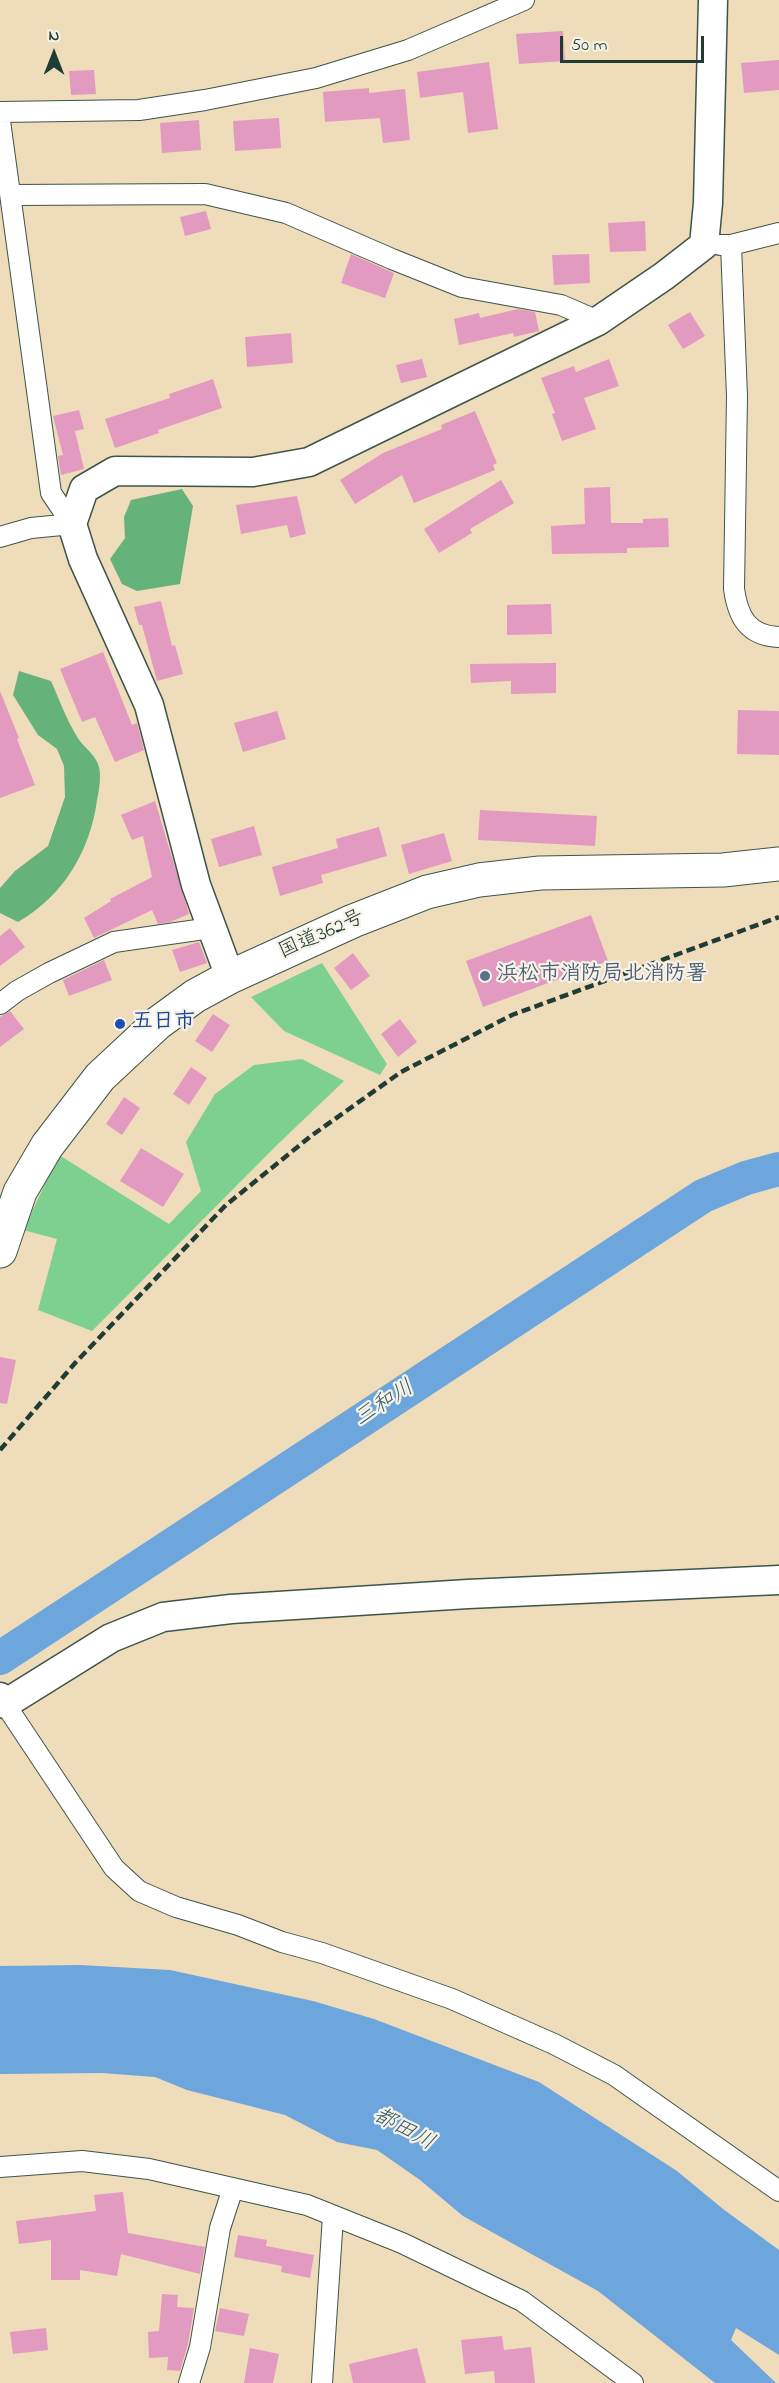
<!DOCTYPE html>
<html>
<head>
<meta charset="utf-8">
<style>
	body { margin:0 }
	#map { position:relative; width:779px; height:2383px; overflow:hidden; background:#efdcba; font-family:"Indie Flower",sans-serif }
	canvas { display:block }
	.north { position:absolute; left:24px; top:24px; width:60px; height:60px; -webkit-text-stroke:4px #f7f3e8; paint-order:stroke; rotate:0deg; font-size:16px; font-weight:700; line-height:24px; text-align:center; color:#1f3d34 }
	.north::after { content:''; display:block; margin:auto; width:21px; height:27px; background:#1f3d34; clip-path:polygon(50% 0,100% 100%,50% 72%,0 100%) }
	.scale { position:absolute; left:560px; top:36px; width:144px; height:27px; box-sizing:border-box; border:3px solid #1f3d34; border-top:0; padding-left:8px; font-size:18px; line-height:21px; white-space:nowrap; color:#1f3d34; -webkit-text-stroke:4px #f7f3e8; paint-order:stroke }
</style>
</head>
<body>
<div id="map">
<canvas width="779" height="2383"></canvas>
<div class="north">N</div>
<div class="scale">50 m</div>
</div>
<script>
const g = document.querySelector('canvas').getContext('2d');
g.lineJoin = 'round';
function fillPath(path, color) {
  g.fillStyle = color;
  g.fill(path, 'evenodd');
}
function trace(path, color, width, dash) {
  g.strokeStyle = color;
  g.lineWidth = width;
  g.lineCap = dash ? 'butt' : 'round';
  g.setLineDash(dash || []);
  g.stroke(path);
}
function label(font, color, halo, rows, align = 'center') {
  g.font = font + ' "Indie Flower","Klee One",sans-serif';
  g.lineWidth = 4.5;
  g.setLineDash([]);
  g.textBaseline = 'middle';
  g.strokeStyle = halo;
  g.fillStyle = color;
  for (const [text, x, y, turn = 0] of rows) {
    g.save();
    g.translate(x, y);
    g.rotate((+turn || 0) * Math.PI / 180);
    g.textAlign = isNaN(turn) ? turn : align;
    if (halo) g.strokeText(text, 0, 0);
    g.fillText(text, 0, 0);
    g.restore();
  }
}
fillPath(new Path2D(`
	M322,963l65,101 -7,11 -96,-44 -33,-34z
	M302,1059l42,22 -66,63 -186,187 -54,-21 19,-71 -34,-9 36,-75 110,69 32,-33 -15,-49 29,-48 39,-29z`), '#7ed091');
fillPath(new Path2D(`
	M182,489l11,17 -13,78 -43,7 -15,-7 -12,-25 15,-21 -1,-21 7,-17z
	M19,671l32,10c8,18 15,37 25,54 5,10 18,18 22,29 4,9 1,27 -1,36 -7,52 -34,96 -79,122l-18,-9v-25l15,-17 33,-25 17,-49 -1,-31 -7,-17 -19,-14 -25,-40z`), '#66b27b');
fillPath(new Path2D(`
	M80,1965l90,5 143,31 61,18 165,63 138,89 46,38 56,41v105l-43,-27 -5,12 45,43h-61l-117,-92 -135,-75 -43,-36 -43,-30 -40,-8 -52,-27 -98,-25 -32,-13 -53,-4 -102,1v-108z`), '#6da6dd');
trace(new Path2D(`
	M0,1658l703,-462 43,-18 33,-9`), '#6da6dd', 34);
fillPath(new Path2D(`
	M563,31l2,30 -46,3 -3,-30z
	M779,60v30l-35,3 -3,-30z
	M489,62l9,67 -30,4 -5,-41 -43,6 -3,-26z
	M94,70l2,24 -25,1 -2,-24z
	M369,88v5l36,-4 5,51 -27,3 -3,-25 -55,4 -2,-30z
	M279,118l2,30 -46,3 -2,-30z
	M199,120l2,30 -39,3 -2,-30z
	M206,211l5,18 -26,7 -5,-19z
	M645,221l1,30 -36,1 -2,-29z
	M351,254l43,19 -9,25 -44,-15z
	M589,254l1,29 -36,2 -2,-30z
	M518,309l17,3 4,19 -25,6 -1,-4 -54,12 -5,-26 25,-6 1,5z
	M690,312l15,24 -22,13 -15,-24z
	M291,333l2,30 -46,4 -2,-30z
	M422,359l5,18 -26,6 -5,-18z
	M609,359l10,27 -35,12 12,31 -34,12 -10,-27 3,-1 -14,-35 33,-12 2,6z
	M213,379l9,29 -64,22 1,3 -44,15 -10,-29 65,-21 -1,-4z
	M79,410l5,19 -9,2 9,38 -23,6 -3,-19 5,-1 -10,-39z
	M475,411l22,52 -4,2 2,5 -81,33 -12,-28 -47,29 -15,-24 43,-27 59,-24 -1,-4z
	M501,480l13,23 -44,26 2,4 -33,20 -15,-24z
	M610,487l1,36h32v-4l25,-1 1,29 -42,1v5l-75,1 -1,-28 34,-2 -1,-36z
	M297,496l9,38 -16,4 -3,-13 -46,9 -5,-29z
	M161,601l11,45 3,-1 8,29 -26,7 -15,-56h-3l-5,-18z
	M551,604l1,30 -45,1v-30z
	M103,652l29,73 5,-2 7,27 -29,12 -20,-45 -13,5 -22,-53z
	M556,663v30l-45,1v-13l-40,2 -1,-19z
	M0,691l19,47 -2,1 18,46 -35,13z
	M738,710l41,1v44l-42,-1z
	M277,711l9,28 -43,13 -9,-29z
	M155,801l34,113 -19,8 -12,2 -6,-14 -58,28 -10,-20 27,-17 -1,-2 42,-22 -9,-41 -11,4 -11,-25z
	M480,810l117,6 -2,30 -117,-6z
	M254,826l8,29 -43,12 -8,-28z
	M379,827l8,29 -66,19 2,8 -43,13 -8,-29 66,-19 -2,-9z
	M444,833l8,28 -43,13 -8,-29z
	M591,915l17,46 -125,46 -17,-46z
	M10,928l15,19 -25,19v-30z
	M199,942l8,21 -27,9 -8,-22z
	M353,953l17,23 -19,14 -17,-22z
	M104,960l8,20 -43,16 -6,-16z
	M10,1011l14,18 -24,18v-30z
	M213,1014l17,11 -18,27 -17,-11z
	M400,1019l17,23 -19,15 -17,-23z
	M191,1067l16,11 -18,27 -16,-11z
	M124,1097l16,11 -18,27 -16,-11z
	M141,1148l43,26 -21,33 -43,-26z
	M0,1357l16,3 -9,44 -7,-1z
	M123,2192l5,41 77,14 -5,27 -79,-20 -4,22 -37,-6v10h-29v-40l-32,4 -3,-23 80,-10 -2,-16z
	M238,2235l29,5 -1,6 48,9 -4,23 -29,-6 1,-6 -48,-9z
	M162,2294l16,1 -1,12 17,1 -6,36 -8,27 -13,-1 1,-13 -19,1 -1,-26 11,-1z
	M220,2308l29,6 -5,22 -29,-5z
	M46,2328l2,22 -35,4 -3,-22z
	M502,2336l2,14 27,-3 4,36h-40l-1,-12 -29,3 -4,-34z
	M250,2348l29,6 -6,29h-29z
	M417,2348l9,35h-73l-4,-19z`), '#e39ac1');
const street = new Path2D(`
	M0,112l139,-2 66,-10 111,-22 92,-28 116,-50
	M0,121l51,372 21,31 -41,4 -31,9
	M11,195l194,-1 81,19 106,46 70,28 99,18 37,16
	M720,245h11l48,-12
	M731,245l6,151 -3,193c4,28 14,47 45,48
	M0,1004l17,-13 32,-18 65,-31 97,-14
	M5,1704l109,164 25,23 37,16 62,18 44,17 40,11 130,46 102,45 60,31 165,116
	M0,2167l82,-6 67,8 158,36 95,38 120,58 111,82
	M189,2383l11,-36 20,-119 13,-40
	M322,2383l11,-167`);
const secondary = new Path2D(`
	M230,977l-34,-92 -47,-180 -66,-146 -11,-35 12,-35 31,-18 138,1 56,-10 289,-141 66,-45 40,-31 4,-42 5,-203
	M0,1697l5,7 106,-66 52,-21 68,-8 237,-15 311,-14`);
const highway = new Path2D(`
	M0,1251l20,-59 27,-46 53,-69 58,-54 37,-27 35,-19 123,-56 74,-29 52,-12 61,-7 183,-3 56,-6`);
trace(street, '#3e5548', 22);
trace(secondary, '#3e5548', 31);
trace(highway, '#3e5548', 35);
trace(street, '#fff', 20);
trace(secondary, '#fff', 28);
trace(highway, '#fff', 33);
trace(new Path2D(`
	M0,1450l76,-88 150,-157 85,-69 90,-64 111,-57 267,-98`), '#1f3d34', 4.5, [9, 4.5]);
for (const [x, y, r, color] of [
	[485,976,6,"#5c6f8a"],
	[120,1024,6,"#1a4fb4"]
]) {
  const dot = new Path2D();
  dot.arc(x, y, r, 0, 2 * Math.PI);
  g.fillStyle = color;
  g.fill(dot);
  trace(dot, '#f7f3e8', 2);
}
label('21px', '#1f3d34', '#f7f3e8', [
	["国道362号",322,936,-24]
]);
label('bold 21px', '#4e5e75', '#f7f3e8', [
	["浜松市消防局北消防署",497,976]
], 'left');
label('bold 21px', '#164399', '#f7f3e8', [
	["五日市",132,1024]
], 'left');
label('italic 22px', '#365c67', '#f7f3e8', [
	["三和川",385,1405,-33],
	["都田川",403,2131,28]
]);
</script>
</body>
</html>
